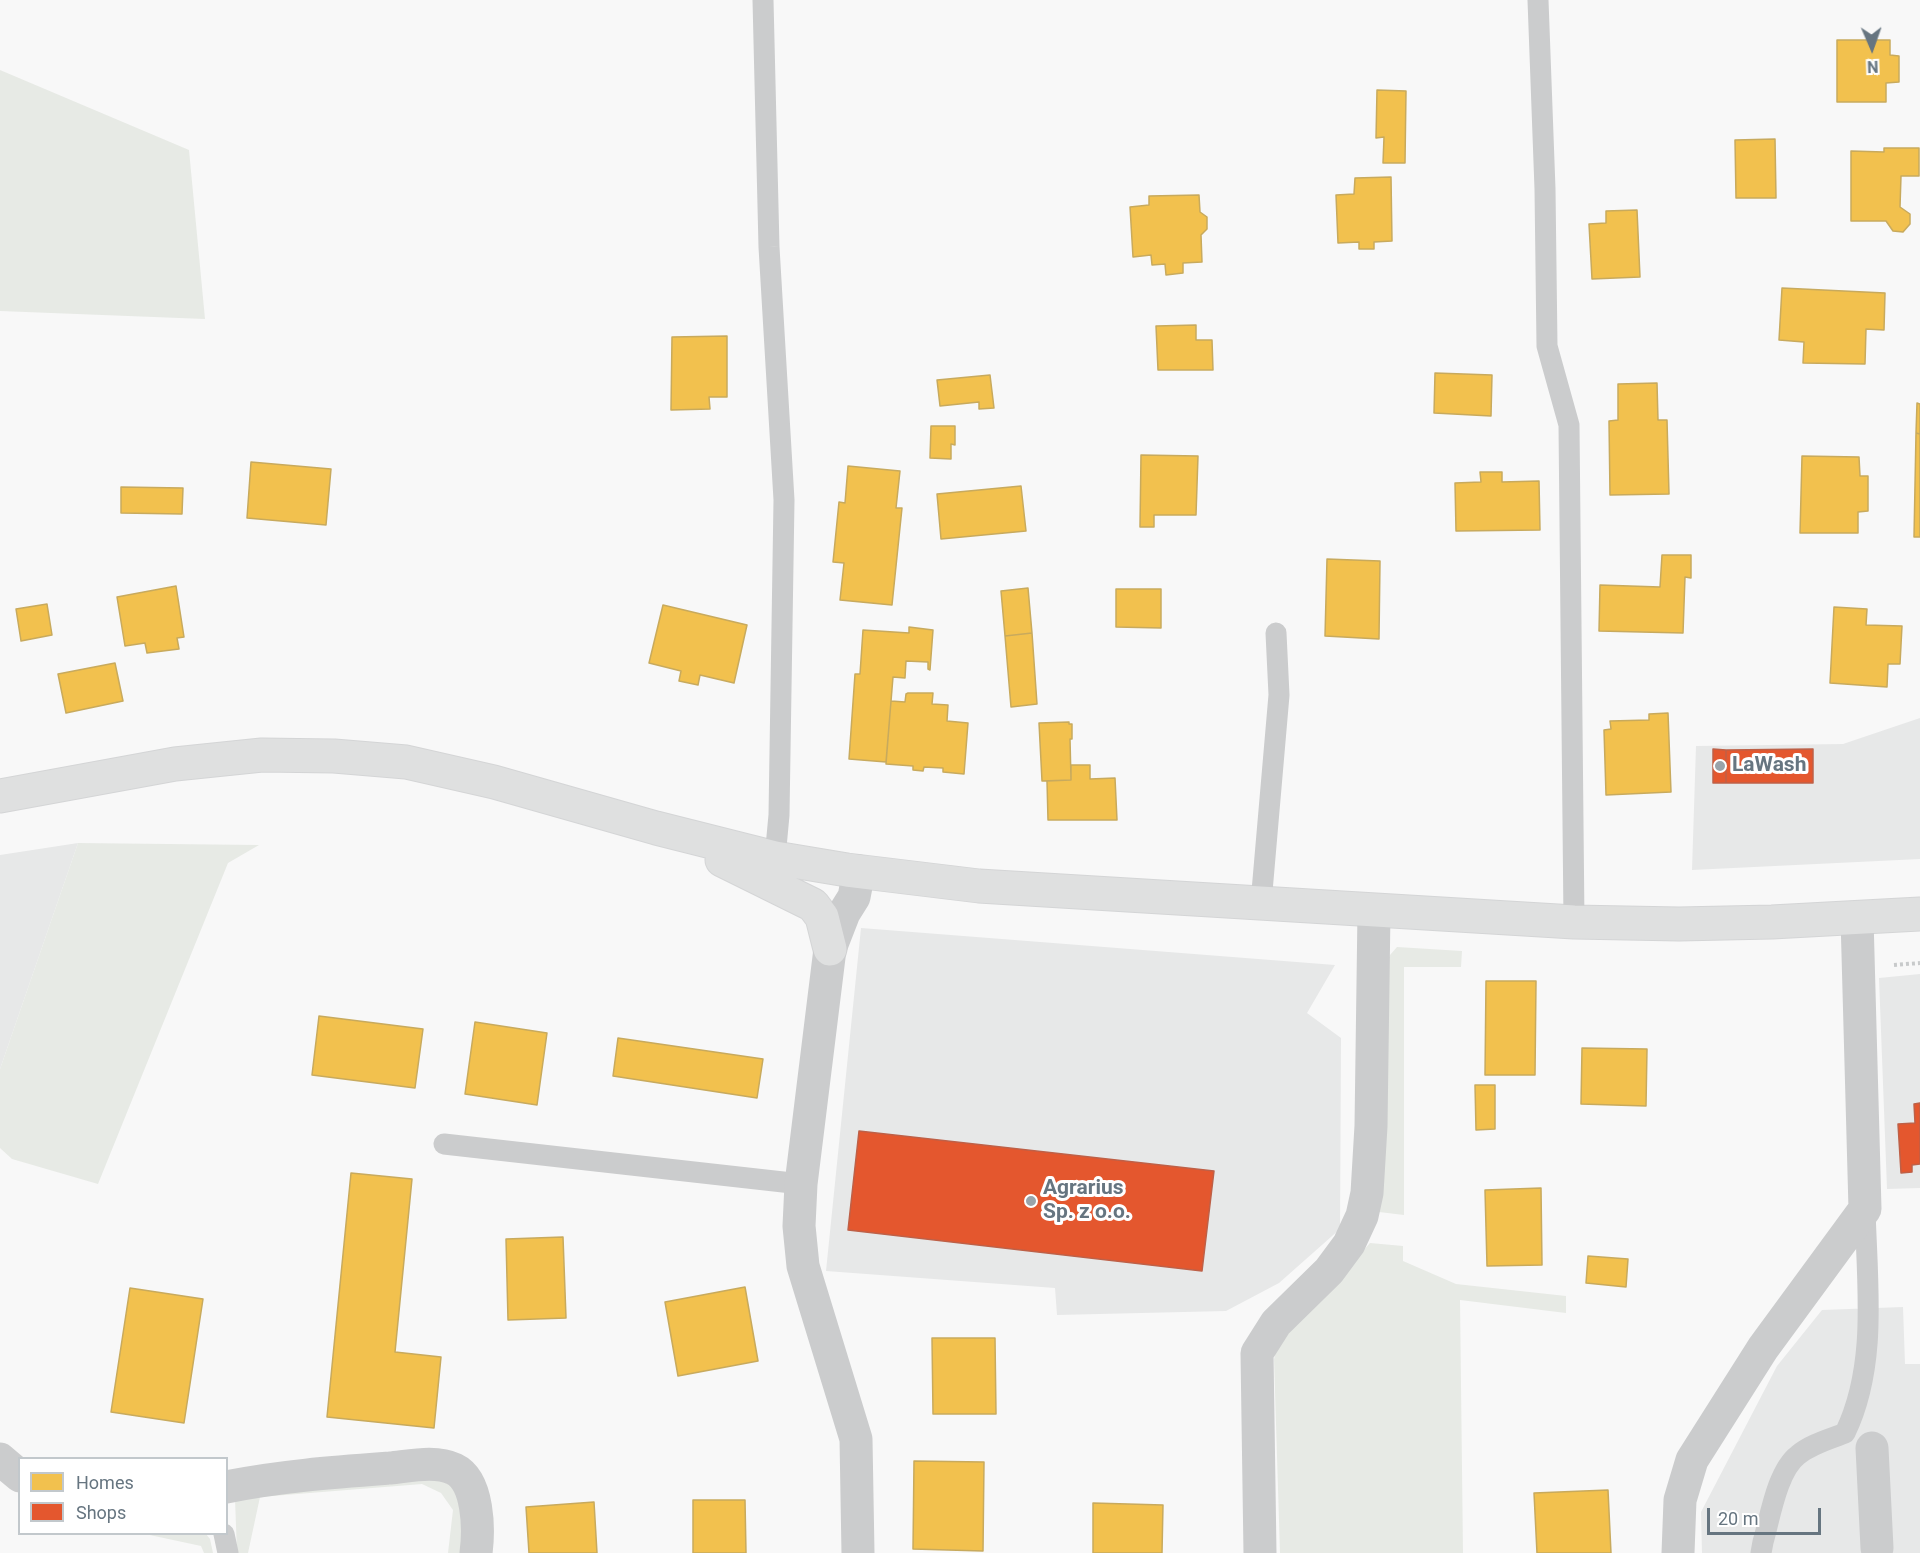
<!DOCTYPE html>
<html>
<head>
<meta charset="utf-8">
<style>
	body { margin:0 }
	#map { position:relative; width:1920px; height:1553px; overflow:hidden; background:#f8f8f8; font-family:Roboto,sans-serif }
	canvas { display:block }
	.legend { position:absolute; left:18px; top:1457px; width:210px; height:78px; box-sizing:border-box; background:#fff; border:2px solid #c2c8cc; margin:0; padding:8px 10px; list-style:none; font-size:18px; color:#667580 }
	.legend li { display:flex; align-items:center; gap:12px; height:30px }
	.legend b { width:30px; border:2px solid #c2c8cc }
	.north { position:absolute; left:1842px; top:18px; width:60px; height:60px; -webkit-text-stroke:4px #fff; paint-order:stroke; rotate:178deg; font-size:16px; font-weight:700; line-height:24px; text-align:center; color:#667580 }
	.north::after { content:''; display:block; margin:auto; width:21px; height:27px; background:#667580; clip-path:polygon(50% 0,100% 100%,50% 72%,0 100%) }
	.scale { position:absolute; left:1707px; top:1508px; width:114px; height:27px; box-sizing:border-box; border:3px solid #667580; border-top:0; padding-left:8px; font-size:18px; line-height:21px; white-space:nowrap; color:#667580; -webkit-text-stroke:4px #fff; paint-order:stroke }
</style>
</head>
<body>
<div id="map">
<canvas width="1920" height="1553"></canvas>
<ul class="legend">
<li><b style="height:16px;background:#f2c14e"></b>Homes</li>
<li><b style="height:16px;background:#e4572e"></b>Shops</li>
</ul>
<div class="north">N</div>
<div class="scale">20 m</div>
</div>
<script>
const g = document.querySelector('canvas').getContext('2d');
g.lineJoin = 'round';
function fillPath(path, color) {
  g.fillStyle = color;
  g.fill(path, 'evenodd');
}
function trace(path, color, width, dash) {
  g.strokeStyle = color;
  g.lineWidth = width;
  g.lineCap = dash ? 'butt' : 'round';
  g.setLineDash(dash || []);
  g.stroke(path);
}
function label(font, color, halo, rows, align = 'center') {
  g.font = font + ' Roboto,sans-serif';
  g.lineWidth = 6;
  g.setLineDash([]);
  g.textBaseline = 'middle';
  g.strokeStyle = halo;
  g.fillStyle = color;
  for (const [text, x, y, turn = 0] of rows) {
    g.save();
    g.translate(x, y);
    g.rotate((+turn || 0) * Math.PI / 180);
    g.textAlign = isNaN(turn) ? turn : align;
    if (halo) g.strokeText(text, 0, 0);
    g.fillText(text, 0, 0);
    g.restore();
  }
}
fillPath(new Path2D(`
	M1920,718v141l-228,11 4,-124 147,-2z
	M78,843l-78,226v-214z
	M861,928l474,37 -28,48 34,25 -1,191 -61,54 -53,28 -169,4 -2,-27 -229,-17z
	M1920,974v214l-33,1 -8,-211z
	M1903,1307l2,57h15v189h-218l-1,-41 76,-146 45,-56z`), '#e7e8e8');
fillPath(new Path2D(`
	M0,70l189,80 16,169 -205,-8z
	M78,843l181,2 -31,18 -130,321 -86,-25 -12,-11v-79z
	M1397,947l65,4 -1,16h-57v248l-25,-3 7,-247 4,-10z
	M1370,1243l33,3v15l53,23 110,12v17l-106,-13 3,253h-183l-6,-194 3,-13z
	M415,1473l35,8 14,20 -3,52h-13l5,-43 -12,-17 -19,-9 -162,13 -12,56h-11l-2,-54z
	M145,1534h61l4,5 3,14h-9l-3,-7z`), '#e7eae5');
const homes = new Path2D(`
	M1837,40h53v15l9,1v26l-13,1v19h-49z
	M1377,90l29,1 -1,72h-22l1,-26 -8,1z
	M1775,139l1,59h-40l-1,-58z
	M1884,148h35v28h-18l-1,31 10,7v10l-7,8 -10,-1 -7,-10h-35v-70l33,1z
	M1391,177l1,64 -18,1v7h-15v-7l-21,1 -2,-48 18,-1 1,-16z
	M1199,195l1,17 7,5v12l-6,6 1,27 -19,1v10l-17,2 -1,-11 -13,1 -1,-10 -18,2 -3,-50 19,-2v-9z
	M1637,210l3,67 -48,2 -3,-55 17,-1v-12z
	M1782,288l103,5 -1,37 -18,-1 -1,35 -62,-1 1,-21 -25,-2z
	M1196,325v15h16l1,30h-55l-2,-44z
	M727,336v61h-18l1,12 -39,1 1,-73z
	M1435,373l57,2 -1,41 -57,-3z
	M990,375l4,33 -15,1v-7l-39,4 -3,-26z
	M1657,383l1,37h9l2,74 -59,1 -1,-74 9,-1v-36z
	M1917,403l3,1v30l-4,-1z
	M931,426h24v19l-4,-1v15l-21,-1z
	M1916,433l4,1v103h-6z
	M1141,455l57,1 -2,59h-42v12h-14z
	M1802,456l57,1 1,19h8v35l-10,1v21h-58z
	M251,462l80,7 -5,56 -79,-7z
	M848,466l52,5 -4,37h6l-10,97 -52,-5 4,-37 -11,-1 6,-60 6,1z
	M1480,472h22v10l37,-1 1,49 -84,1 -1,-48 26,-1z
	M1021,486l5,45 -85,8 -4,-45z
	M121,487l62,1 -1,26 -61,-1z
	M1662,555h29v23l-6,-1 -2,56 -84,-2 1,-46 60,2z
	M1327,559l53,2 -1,78 -54,-3z
	M176,586l8,51 -7,1 2,11 -32,4 -2,-10 -20,3 -8,-49z
	M1028,588l4,45 -27,3 -4,-45z
	M1116,589h45v39l-45,-1z
	M47,604l5,31 -31,6 -5,-32z
	M663,605l84,20 -13,58 -34,-8 -2,10 -19,-4 2,-10 -32,-8z
	M1834,607l33,2 -1,16 36,1 -2,38h-12l-1,23 -57,-4z
	M909,627l24,3 -3,40 -2,-1v-7l-22,-1 -1,17 -12,-1 -7,85 -37,-3 6,-85h5l3,-44 46,3z
	M1032,633l5,71 -26,3 -6,-71z
	M115,663l8,38 -57,12 -8,-39z
	M908,693h25l-1,11 16,1 -1,16 21,2 -4,51 -21,-2v-4l-19,-1 -1,4 -10,-1v-4l-27,-2 5,-63 14,1 1,-8z
	M1668,713l3,79 -65,3 -2,-65 7,-1 -1,-8 39,-1v-6z
	M1069,722v2h3v15h-2l1,41 -29,1 -3,-58z
	M1071,765h19v14l25,-1 2,42h-69l-1,-39 24,-1z
	M1486,981h50l-1,94h-50z
	M319,1016l104,13 -8,59 -103,-13z
	M475,1022l72,11 -10,72 -72,-11z
	M618,1038l145,21 -6,39 -144,-22z
	M1582,1048l65,1 -1,57 -65,-2z
	M1475,1085h20v44l-19,1z
	M351,1173l61,6 -17,173 46,5 -7,71 -107,-11z
	M1541,1188l1,77 -55,1 -2,-76z
	M563,1237l3,81 -58,2 -2,-81z
	M1588,1256l40,3 -2,28 -40,-4z
	M745,1287l13,74 -80,15 -13,-74z
	M130,1288l73,11 -19,124 -73,-11z
	M932,1338h63l1,76h-63z
	M914,1461l70,1 -1,89 -70,-2z
	M1608,1490l3,63h-74l-3,-60z
	M693,1500h52l1,53h-53z
	M594,1502l3,51h-68l-3,-46z
	M1093,1503l70,2 -1,48h-69z`);
fillPath(homes, '#f2c14e');
trace(homes, '#c8aa5d', 1.5);
const shops = new Path2D(`
	M1713,749l13,1v33h-13z
	M1813,749v34h-87v-33z
	M1920,1103v61l-8,1v7l-11,1 -3,-49 17,-1 -1,-19z
	M859,1131l355,40 -12,100 -354,-41z`);
fillPath(shops, '#e4572e');
trace(shops, '#be6047', 1.5);
const primary = new Path2D(`
	M0,796l175,-32 87,-9 72,1 72,6 88,20 162,46 119,30 72,12 132,16 595,36 105,2 93,-2 148,-8
	M722,860l91,45 9,12 8,32`);
trace(primary, '#d4d5d6', 35);
trace(new Path2D(`
	M1894,965l26,-2`), '#c8cacb', 4, [3, 3]);
trace(new Path2D(`
	M763,0l6,247 15,253 -5,315 -4,43
	M1538,0l7,189 2,157 22,79 5,497
	M1261,903l18,-208 -3,-62
	M444,1144l357,40
	M224,1534l4,19
	M1761,1553l2,-11c7,-24 14,-71 35,-87 13,-11 32,-16 47,-22 33,-68 22,-150 20,-224`), '#cbcccd', 21);
trace(new Path2D(`
	M1872,1448l5,100
	M0,1459l20,17
	M226,1487c54,-11 110,-15 164,-19 20,-2 46,-8 64,1 25,12 25,61 22,84
	M858,1553l-2,-114 -53,-173 -4,-40 2,-42 29,-235 14,-36 10,-16 5,-26
	M1260,1553l-3,-200 19,-30 53,-52 20,-27 13,-28 5,-23 4,-67 3,-215
	M1678,1553l2,-53 12,-40 71,-112 102,-139 -8,-291`), '#cbcccd', 33);
trace(primary, '#dfe0e0', 33);
for (const [x, y, r, color] of [
	[1720,766,6,"#99a3aa"],
	[1031,1201,6,"#99a3aa"]
]) {
  const dot = new Path2D();
  dot.arc(x, y, r, 0, 2 * Math.PI);
  g.fillStyle = color;
  g.fill(dot);
  trace(dot, '#fff', 2);
}
label('bold 21px', '#667580', '#fff', [
	["LaWash",1732,766],
	["Agrarius",1043,1189],
	["Sp. z o.o.",1043,1213]
], 'left');
</script>
</body>
</html>
